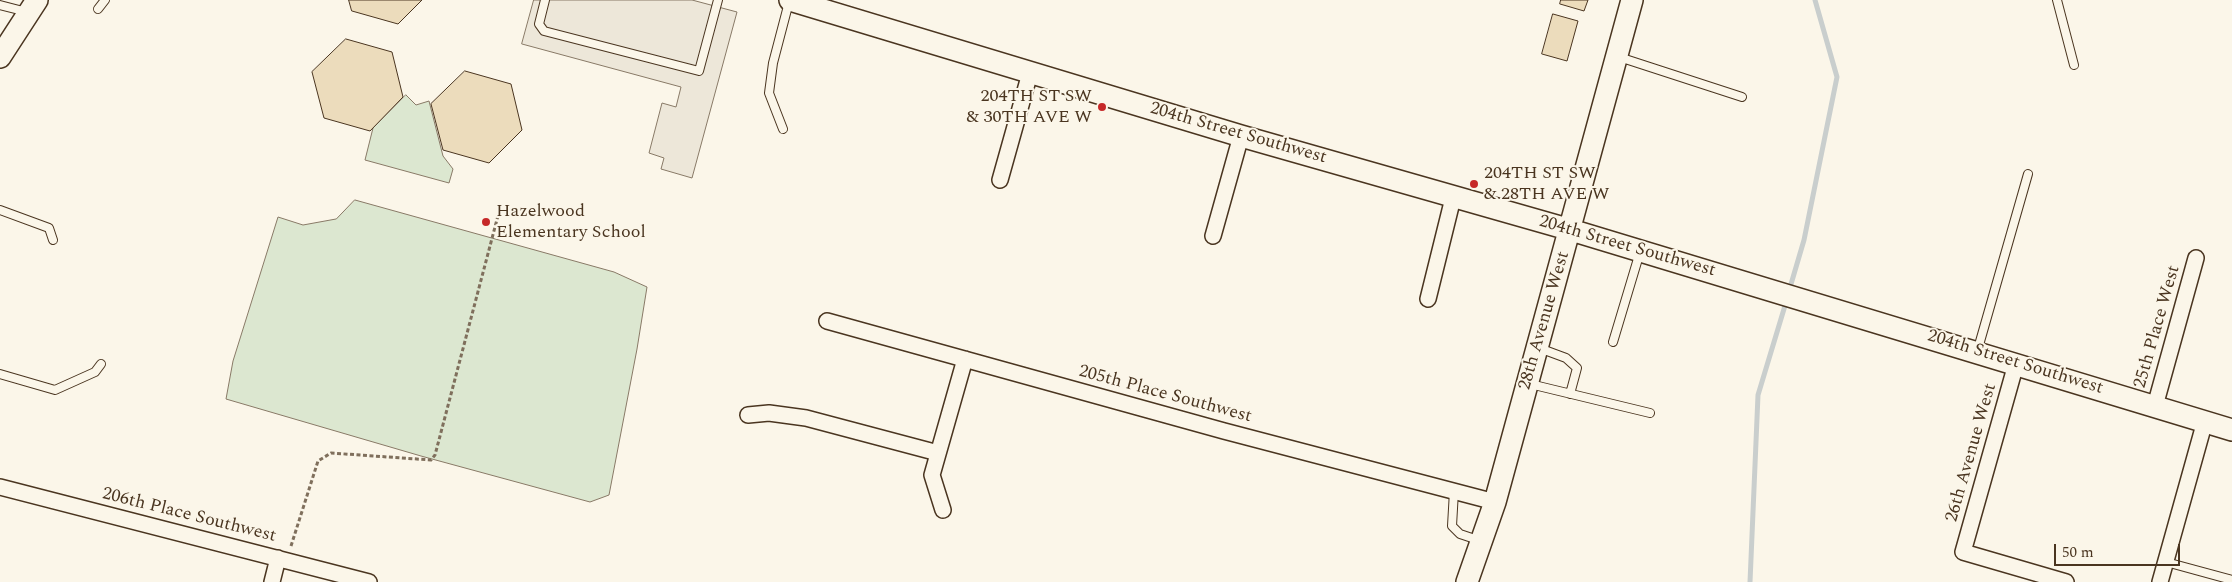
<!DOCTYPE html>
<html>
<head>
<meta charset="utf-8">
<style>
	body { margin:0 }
	#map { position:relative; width:2232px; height:582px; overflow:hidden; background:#fbf6e9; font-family:Spectral,serif }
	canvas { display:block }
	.scale { position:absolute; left:2054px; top:544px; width:126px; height:22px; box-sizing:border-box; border:2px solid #4a3520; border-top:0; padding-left:6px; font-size:15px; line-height:18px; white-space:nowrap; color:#4a3520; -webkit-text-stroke:4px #fbf6e9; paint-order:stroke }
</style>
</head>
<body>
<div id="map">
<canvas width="2232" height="582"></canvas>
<div class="scale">50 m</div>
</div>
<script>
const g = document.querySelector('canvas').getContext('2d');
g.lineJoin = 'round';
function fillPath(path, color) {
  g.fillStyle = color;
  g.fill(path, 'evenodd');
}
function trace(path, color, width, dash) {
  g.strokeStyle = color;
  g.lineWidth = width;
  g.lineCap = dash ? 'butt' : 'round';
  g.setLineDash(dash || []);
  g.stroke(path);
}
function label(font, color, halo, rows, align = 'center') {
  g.font = font + ' Spectral,serif';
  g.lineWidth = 4;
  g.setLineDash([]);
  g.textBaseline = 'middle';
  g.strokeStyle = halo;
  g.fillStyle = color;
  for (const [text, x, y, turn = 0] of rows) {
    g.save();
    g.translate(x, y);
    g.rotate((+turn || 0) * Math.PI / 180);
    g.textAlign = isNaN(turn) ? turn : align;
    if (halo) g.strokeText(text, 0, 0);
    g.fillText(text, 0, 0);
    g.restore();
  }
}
const green = new Path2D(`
	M406,95l10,10 13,-4 14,55 10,13 -4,14 -84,-23 8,-32z
	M355,200l259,72 33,15 -10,62 -28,146 -19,7 -169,-46 -195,-57 7,-38 45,-144 25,8 33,-6z`);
fillPath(green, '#dce7d0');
trace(green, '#887966', 1);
const parking = new Path2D(`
	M534,0h158l45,12 -45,166 -31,-9 3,-11 -15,-5 13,-50 14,4 5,-20 -159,-43z`);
fillPath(parking, '#ede7d9');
trace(parking, '#887966', 1);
trace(new Path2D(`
	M1789,291l15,-51 33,-163 -22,-77
	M1750,582l8,-187 29,-96`), '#c9cecd', 5);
const building = new Path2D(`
	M349,0h73l-24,24 -46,-13z
	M1561,0h27l-4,11 -24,-7z
	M1553,14l25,7 -11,40 -25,-7z
	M346,39l46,13 11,45 -33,34 -46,-13 -12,-46z
	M465,71l46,13 11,46 -33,33 -46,-13 -12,-46z`);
fillPath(building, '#ecdcbc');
trace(building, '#4a3520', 1);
const lane = new Path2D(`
	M545,0l-6,24 5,7 155,40 19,-71
	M2057,0l17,65
	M0,5l27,7
	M98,9l7,-9
	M1619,57l123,40
	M783,129l-14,-36 4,-30 16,-61
	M0,210l49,18 4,12
	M1613,342l27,-90
	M1539,348l27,10 11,10 -7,26
	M1977,352l51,-178
	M0,374l55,16 40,-18 6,-8
	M1530,384l120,29
	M1454,491l-2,35 8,8 21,7
	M2166,562l66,18`);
const street = new Path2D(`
	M1000,180l30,-107
	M1213,236l28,-100
	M1428,299l25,-101
	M827,321l397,110 271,71
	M2016,364l-53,188 103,30
	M2155,406l41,-148
	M748,415l21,-2 37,5 132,35
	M0,487l369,95
	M943,510l-11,-35 33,-116
	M272,582l6,-24
	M2160,582l45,-161`);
const secondary = new Path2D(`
	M790,0l451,136 330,94 661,200
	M0,57l37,-57
	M1467,582l28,-80 137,-502`);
trace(lane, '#4a3520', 10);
trace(street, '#4a3520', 18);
trace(secondary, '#4a3520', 24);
trace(new Path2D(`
	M291,546l27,-85 13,-8 100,7 4,-5 65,-247`), '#7f6f5c', 3, [4, 2.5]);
trace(lane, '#fbf6e9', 8);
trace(street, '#fbf6e9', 15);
trace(secondary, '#fbf6e9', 21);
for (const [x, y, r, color] of [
	[1102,107,5,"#c62828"],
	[1474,184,5,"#c62828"],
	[486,222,5,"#c62828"]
]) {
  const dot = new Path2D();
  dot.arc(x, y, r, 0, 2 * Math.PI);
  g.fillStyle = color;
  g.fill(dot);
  trace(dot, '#fbf6e9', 2);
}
label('18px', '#4a3520', '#fbf6e9', [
	["204TH ST SW",1092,97,"right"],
	["& 30TH AVE W",1092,118,"right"],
	["204TH ST SW",1484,174],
	["& 28TH AVE W",1484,195],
	["Hazelwood",496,212],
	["Elementary School",496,233]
], 'left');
label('18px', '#4a3520', '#fbf6e9', [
	["204th Street Southwest",1238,134,16],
	["204th Street Southwest",1627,247,16],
	["28th Avenue West",1545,321,-74],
	["25th Place West",2158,327,-74],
	["204th Street Southwest",2015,363,17],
	["205th Place Southwest",1165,395,15],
	["26th Avenue West",1972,453,-74],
	["206th Place Southwest",189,516,14]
]);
</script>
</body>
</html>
